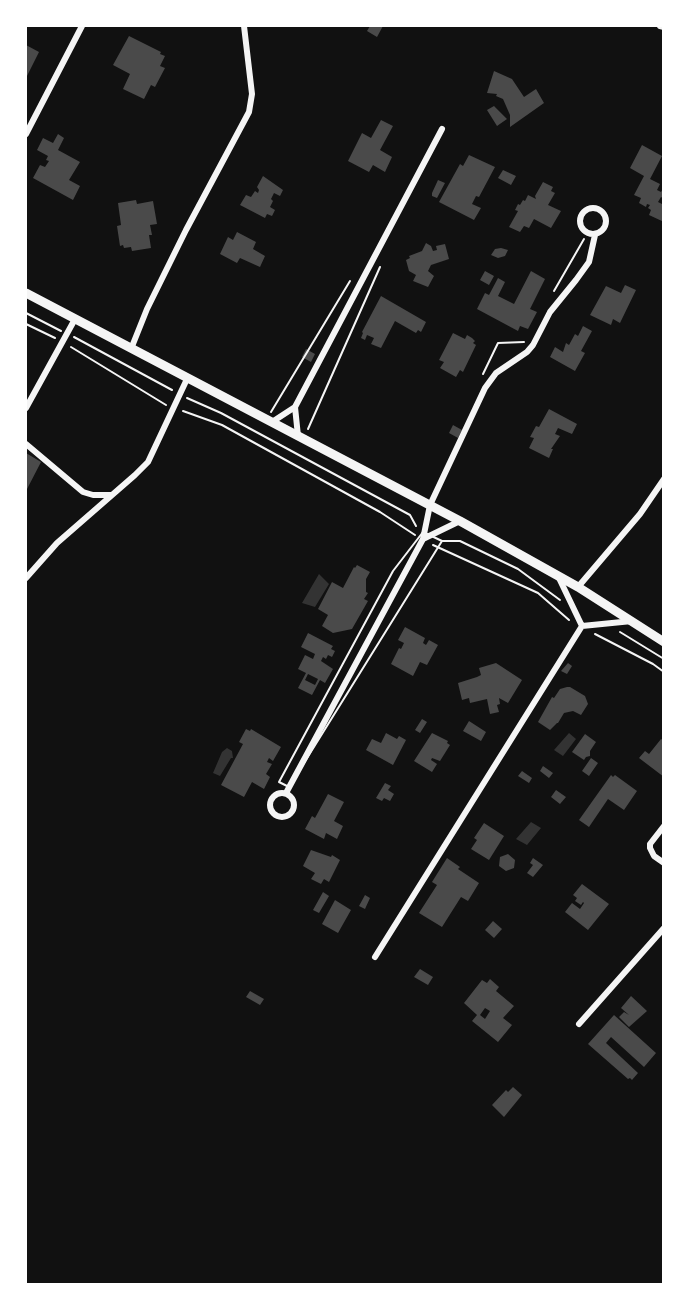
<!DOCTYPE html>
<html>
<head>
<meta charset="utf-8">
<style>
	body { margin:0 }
	#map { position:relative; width:689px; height:1310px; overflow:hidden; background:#111; font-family:Inter,sans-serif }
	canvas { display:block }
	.frame { position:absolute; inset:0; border:27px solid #fff; pointer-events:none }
</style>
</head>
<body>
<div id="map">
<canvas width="689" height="1310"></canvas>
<div class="frame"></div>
</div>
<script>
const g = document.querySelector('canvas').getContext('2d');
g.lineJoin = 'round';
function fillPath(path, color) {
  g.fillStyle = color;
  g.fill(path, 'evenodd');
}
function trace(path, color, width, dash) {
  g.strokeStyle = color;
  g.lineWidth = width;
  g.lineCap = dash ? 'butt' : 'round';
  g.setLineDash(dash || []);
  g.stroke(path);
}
fillPath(new Path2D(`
	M319,574l10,10 -14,23 -13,-4z
	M569,733l7,6 -13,17 -9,-6z
	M227,748l5,3 1,7h-2l-11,18 -7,-3 9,-21z
	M531,822l10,6 -14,17 -11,-6z`), '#333');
fillPath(new Path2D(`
	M370,26h13l-6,11 -10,-6z
	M129,36l32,16 -1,2 5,2 -5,10 5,2 -10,19 -4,-2 -7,14 -21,-10 7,-15 -17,-9z
	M26,45l13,7 -13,26z
	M494,71l18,8 12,18 12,-8 8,14 -34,24v-12l-7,-16 -7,-3 1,-2 -10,-1z
	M494,106l13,13 -10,7 -10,-16z
	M381,120l12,6 -13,24 12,7 -7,15 -12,-7 -4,7 -21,-11 14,-28 9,5z
	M58,134l6,4 -6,12 22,12 -11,18 11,6 -7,14 -40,-22 7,-13 5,2 4,-6 -3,-1 2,-4 -11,-6 6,-12 10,5z
	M642,145l20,11 -12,23 10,5 -3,6 4,2 3,-5v12l-3,-2 -3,5 6,3v17l-15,-7 2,-5 -3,-2 2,-3 -3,-1 -1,3 -7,-4 2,-5 -7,-3 10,-19 -14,-8z
	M469,155l26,12 -16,30 -3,-1 -4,8 9,4 -7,12 -35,-18 21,-38 3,2z
	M503,170l13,6 -5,9 -13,-7z
	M263,176l20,14 -3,6 -6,-3 -3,6 2,2 -3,6 5,3 -3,6 -5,-2 -2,4 -25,-13 6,-10 5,2 4,-6 3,2 1,-3 -2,-3z
	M438,180l7,3 -8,15 -5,-2v-3z
	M543,182l10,5 -2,4 4,2 -7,12 13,6 -10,17 -17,-9 -5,9 -5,-2 -4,6 -11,-5 9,-16 -3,-1 3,-6 2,1 3,-5 2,1 3,-6 8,4 -1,-3z
	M136,200l1,4 16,-3 4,23 -7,1 2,10h-3l2,13 -19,3 -1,-4 -7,1 -1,-3 -3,1 -3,-20 4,-1 -3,-22z
	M237,232l19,10 -3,7 12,7 -5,11 -20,-9 -3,5 -17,-9 8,-17 5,3z
	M426,243l5,3 2,5 4,-1 -1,-4 9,-2 4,15 -18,6 -3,6 6,5 -6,11 -15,-6 3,-6 -7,-4 -3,-11 4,-2 -1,-2 13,-5z
	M501,248l7,2 -3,6 -7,2 -7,-3 4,-6z
	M485,271l9,5 -5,9 -9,-5z
	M531,271l14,8 -15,30 7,3 -9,17 -8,-3 -2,5 -41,-22 8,-16 4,2 9,-17 7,4 -7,14 16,8z
	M625,285l11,5 -16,33 -7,-4 -2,6 -21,-10 16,-29 15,7z
	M381,296l45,26 -5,10 -3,-2 -2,3 -21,-12 -14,27 -10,-4 3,-6 -7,-3 -2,5 -4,-2 2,-5 -1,-1z
	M583,326l9,5 -11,20 4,2 -10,18 -25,-14 5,-10 8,5 3,-9 3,2 6,-11 3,2z
	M453,333l12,6 2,-4 5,3 3,3 -2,2 3,2 -13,27 -3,-2 -4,7 -16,-9 4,-6 -5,-2z
	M306,349l9,5 -4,8 -9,-5z
	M549,409l28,15 -5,10 -14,-6 -3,6 5,2 -9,13h2l-4,9 -20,-10 5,-10 -4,-1 6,-11 3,1z
	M453,425l9,5 -4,8 -9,-5z
	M26,453l15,9 -15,29z
	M357,565l13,7 -4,7v13l2,1 -4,6 4,2 -16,28 -19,4 -11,-7 6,-11 -10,-6 14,-27 11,6 11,-21 1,1z
	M405,627l20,11 -2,5 3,2 3,-5 9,5 -11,20 -7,-3 -7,14 -22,-12 8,-16 2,1 3,-6 -6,-3z
	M308,633l25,13 -2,3 4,2 -3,6 -4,-2 -2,4 -3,-2 -2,4 12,8 -8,14 -5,-3 -8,15 -14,-7 8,-15 -8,-4 7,-14 8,4 2,-5 -14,-7zM308,674l10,5 -3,6 -10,-5z
	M496,663l26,17 -14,23 -9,-5 1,6 -3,1 2,7 -9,2 -3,-15 -17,4 -1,-5 -7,2 -4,-17 19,-6 4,-2 -2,-7z
	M568,663l4,3 -5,8 -6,-3z
	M567,687h3l15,9 3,8 -7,11 -8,-4 -9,2 -6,10h-1l-7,7 -12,-8 14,-25 2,1 6,-9z
	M422,719l5,3 -7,11 -5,-3z
	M469,721l17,11 -5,9 -18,-10z
	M246,729l4,2 1,-2 30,18 -8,14 -4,-3 -2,4 5,2 -6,10 4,3 -6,12 -12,-7 -8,15 -23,-12 22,-41 -4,-2z
	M386,733l11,6 2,-3 7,4 -13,25 -27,-15 6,-11 9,4z
	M432,733l16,8 -1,2 3,2 -10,16 -8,-3 -1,2 6,4 -5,8 -18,-11z
	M585,734l11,8 -6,9v5l-4,1 -2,3 -12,-8z
	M661,739l3,2v36l-25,-19 6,-7 4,3z
	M591,758l7,5 -9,13 -7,-5z
	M543,766l10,7 -4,5 -9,-7z
	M522,771l10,7 -3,5 -11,-7z
	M611,775l2,2 2,-2 22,16 -13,19 -16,-11 -19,28 -10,-7z
	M385,783l6,3 -3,4 6,4 -4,7 -6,-3 -2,3 -6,-3z
	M556,790l10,7 -6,7 -9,-7z
	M328,794l16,8 -10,19 9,5 -6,13 -11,-6 -2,6 -19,-10 7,-13 3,2z
	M484,823l20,13 -15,24 -18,-11 6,-9 -3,-2z
	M311,850l20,7 1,-2 8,5 -11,22 -5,-3 -3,5 -10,-5 4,-6 -12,-7z
	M508,854l7,6 -1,8 -8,3 -7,-5 1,-9z
	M447,858l13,9 -2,2 21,14 -11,18 -7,-4 -19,30 -23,-14 18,-28 -5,-3z
	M533,858l10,7 -10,12 -6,-4 6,-8 -3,-2z
	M582,884l27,20 -21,26 -23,-18 7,-9 8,6 4,-6 -1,-1 -2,3 -6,-4 2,-3 -4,-3z
	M323,892l6,4 -10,17 -6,-3z
	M365,895l5,3 -5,11 -6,-3z
	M335,900l16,10 -13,23 -16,-9z
	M493,921l9,8 -8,9 -9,-8z
	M420,969l13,8 -5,8 -14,-8z
	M490,979l9,8 -3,4 18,15 -11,12 9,7 -14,17 -26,-21 5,-6 -13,-12 18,-23 5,3zM485,1008l5,3 -5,8 -5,-4z
	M250,991l14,8 -4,6 -14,-8z
	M631,996l16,15 -18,16 -10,-10 5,-5 5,3 -8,-7z
	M614,1015l42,38 -12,14 -33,-30 -5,6 32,30 -6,7 -2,-2 -2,1 -40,-35z
	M513,1087l9,8 -18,22 -12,-12 14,-15 2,2z`), '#4a4a4a');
trace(new Path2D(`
	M554,291l30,-52
	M26,313l35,18
	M26,324l29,14
	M74,337l98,53
	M71,347l95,58
	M483,374l15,-31 26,-1
	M187,398l34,15 189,102 6,11
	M183,411l39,14 158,87 35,23
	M271,412l79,-131
	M308,429l72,-162
	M423,532l19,9 -153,246 -10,-5 114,-211z
	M441,541h19l58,28 42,31
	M433,545l105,48 31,27
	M620,632l44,27
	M595,634l58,30 11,8`), '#f5f5f5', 2);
trace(new Path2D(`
	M660,26l4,1
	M26,134l56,-108
	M580 221a13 13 0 1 1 26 0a13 13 0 1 1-26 0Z
	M131,349l16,-40 39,-79 63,-118 3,-18 -8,-68
	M295,407l3,29
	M26,408l49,-89
	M272,422l23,-15 147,-278
	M26,444l57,48 10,3h18
	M423,539l37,-18
	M26,578l31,-35 78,-68 13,-13 39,-83
	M559,578l23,48
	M578,587l62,-73 24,-35
	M582,626l50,-5
	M270 805a12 12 0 1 1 24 0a12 12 0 1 1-24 0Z
	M286,793l137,-254 7,-34 55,-117 11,-15 31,-21 6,-7 17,-33 26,-32 13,-18 6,-27
	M664,826l-14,18v4l4,8 10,7
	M375,957l207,-331
	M579,1024l85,-96`), '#f5f5f5', 6);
trace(new Path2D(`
	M26,293l434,228 118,66 86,55`), '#f5f5f5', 9);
</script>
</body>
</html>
